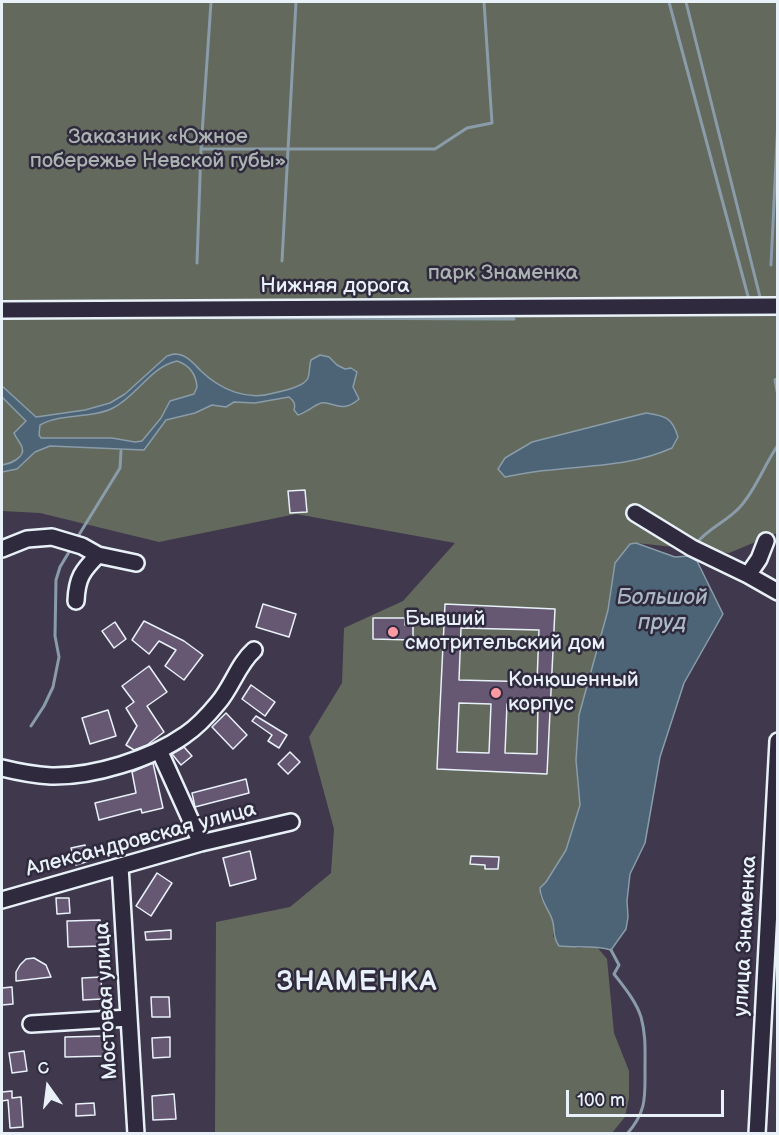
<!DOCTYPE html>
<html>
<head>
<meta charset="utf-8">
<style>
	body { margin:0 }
	#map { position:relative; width:779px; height:1135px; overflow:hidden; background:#40384d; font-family:"Balsamiq Sans",sans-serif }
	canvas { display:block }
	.frame { position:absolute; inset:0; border:3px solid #e8f1f8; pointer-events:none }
	.north { position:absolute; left:18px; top:1057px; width:60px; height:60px; -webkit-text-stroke:4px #2f2a3d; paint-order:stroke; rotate:346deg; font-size:16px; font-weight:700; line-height:24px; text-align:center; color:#e8f1f8 }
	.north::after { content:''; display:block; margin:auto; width:21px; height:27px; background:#e8f1f8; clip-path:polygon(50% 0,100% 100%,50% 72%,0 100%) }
	.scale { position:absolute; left:566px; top:1090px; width:158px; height:27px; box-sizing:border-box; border:3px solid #e8f1f8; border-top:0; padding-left:8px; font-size:18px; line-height:21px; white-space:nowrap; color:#e8f1f8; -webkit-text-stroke:4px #2f2a3d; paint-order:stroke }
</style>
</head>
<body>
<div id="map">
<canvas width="779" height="1135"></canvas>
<div class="frame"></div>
<div class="north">С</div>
<div class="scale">100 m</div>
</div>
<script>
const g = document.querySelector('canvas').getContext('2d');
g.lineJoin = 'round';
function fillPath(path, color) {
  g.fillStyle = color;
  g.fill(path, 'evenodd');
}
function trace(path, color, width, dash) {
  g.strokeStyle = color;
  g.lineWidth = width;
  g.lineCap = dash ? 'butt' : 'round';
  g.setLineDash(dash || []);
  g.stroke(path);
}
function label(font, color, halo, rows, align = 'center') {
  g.font = font + ' "Balsamiq Sans",sans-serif';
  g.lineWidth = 5;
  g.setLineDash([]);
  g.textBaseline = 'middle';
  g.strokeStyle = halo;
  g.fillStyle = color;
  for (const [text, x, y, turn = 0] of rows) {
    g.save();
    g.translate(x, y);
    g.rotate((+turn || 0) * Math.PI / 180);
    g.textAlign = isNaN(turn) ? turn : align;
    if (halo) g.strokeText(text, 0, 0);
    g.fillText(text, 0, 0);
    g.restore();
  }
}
fillPath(new Path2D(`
	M2,2h775v531l-48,20 -93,-10 -6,1 -15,19 -7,47 -32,150 4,45 -14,45 -20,33 -6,5v8l13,25v16l25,11 18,-2 11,13 7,74 15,38v27l-4,19 -13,16h-397l1,-211 74,-15 41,-34 3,-44 -25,-92 33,-54 2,-55 59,-27 52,-58 -159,-29 -137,28 -119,-29 -38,-2z`), '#63695c');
const water = new Path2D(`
	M174,354c13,0 19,9 27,17 20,19 46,30 73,22 9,-2 30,-6 34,-15 2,-6 1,-12 3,-18l9,-5 9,2 8,8 8,4 6,-1 6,4 -4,15 6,12c-18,16 -27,1 -38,4 -8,3 -14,9 -23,12l-4,-5c2,-6 0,-9 -5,-13l-34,6 -21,-1 -8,5 -14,-2 -17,8 -29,7 -22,30 -94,-4 -15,6 -18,17 -15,3v-7c7,-1 24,-7 20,-18 -2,-5 -6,-9 -8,-14l12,-12 -24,-24v-11l34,31 49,-7 25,-7 15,-9 42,-38zM177,361c12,4 19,13 20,26l-3,7 -24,7 -9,17 -19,23 -7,1 -23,-4h-71l-2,-3 1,-10c20,-12 51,-6 73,-17 24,-12 37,-41 64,-47z
	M646,413c19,3 26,4 32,24l-6,11c-41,18 -77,17 -121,22 -15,1 -31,4 -46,7l-7,-8 7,-11 27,-16z
	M636,543l39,14 14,-1 8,5 26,53 -39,69 -24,74 -15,86 -15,31 -3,27 1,16 -2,12 -15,21c-18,-5 -34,-2 -52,-4 -8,-12 -3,-16 -7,-27 -4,-11 -12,-19 -12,-31l6,-6 20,-32 14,-45 -4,-45 3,-45 29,-105 7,-47 15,-19z`);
fillPath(water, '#4c6475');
trace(water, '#8a9ca9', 1.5);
trace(new Path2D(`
	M669,2l80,298
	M686,2l75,299
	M201,149h234l32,-21 25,-5 -8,-121
	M282,261l14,-259
	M197,263l4,-114 10,-147
	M771,265l7,-146
	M45,317l469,2
	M778,378l-3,2 3,16
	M77,538l43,-70 1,-17
	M696,544c11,-15 30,-22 43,-36 17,-18 25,-43 39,-63
	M31,726l13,-20 9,-19 6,-30 -4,-21 1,-56 4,-13 12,-20
	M611,950l8,15 -5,9c10,13 22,27 27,43 5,18 4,33 4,51 0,29 2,43 -18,66`), '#8a9ca9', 3);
const building = new Path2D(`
	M305,490l2,22 -17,1 -2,-22z
	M263,604l33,10 -7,23 -33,-10z
	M445,604l110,5 -8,165 -110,-5zM461,628l78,2 -2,52 -78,-2zM459,703l32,1 -2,49 -32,-1zM507,704l31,1 -1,49 -32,-1z
	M373,618h32v7h8v15l-40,-1z
	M144,621l40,20 19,14 -19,25 -19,-14 11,-16 -17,-9 -10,13 -17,-14z
	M115,622l11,17 -12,9 -12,-17z
	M149,666l18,26 -20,14 17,26 -17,13 -13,5 -8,-5 11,-19 -11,-18 8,-6 -12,-16z
	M251,685l24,17 -10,14 -23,-17z
	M108,710l8,26 -26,8 -8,-26z
	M226,713l21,22 -14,14 -21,-22z
	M256,716l31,19 -8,13 -11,-7 4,-6 -20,-14z
	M184,747l8,9 -11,9 -9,-11z
	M290,752l10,10 -12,12 -10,-10z
	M153,763l10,45 -21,5 -1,-4 -42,11 -4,-17 41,-10 -4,-21z
	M246,779l3,14 -54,14 -3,-14z
	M85,845l4,16 -13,4 -5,-17z
	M250,851l6,28 -26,7 -7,-28z
	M471,856l28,1 -1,12h-13v-4l-15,-1z
	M157,873l15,10 -21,33 -15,-10z
	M56,898h13l1,15 -13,1z
	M100,920l1,26 -33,1 -1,-26z
	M171,930v9l-25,1 -1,-8z
	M34,958l12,7 5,12 -35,4v-9l4,-7 6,-6z
	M101,977l1,22 -19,1 -1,-22z
	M12,987l1,17 -11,1v-17z
	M151,997h18l1,20h-18z
	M105,1036l1,20 -41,1v-20z
	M170,1037v20l-17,1 -1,-20z
	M24,1051l3,20 -15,2 -3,-20z
	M12,1091v7l9,-1 2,30 -13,1 -2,-28 -6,1v-9z
	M174,1094l2,25 -23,1 -1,-24z
	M94,1103l1,12 -19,1v-12z`);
fillPath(building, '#665873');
trace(building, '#e8f1f8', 1.5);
const minor = new Path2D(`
	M2,310l776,-4
	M635,513l57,35 56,27 30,17
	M2,549l25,-10 25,-2 30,9 16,9 38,8
	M748,575l11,-16 7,-18
	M76,601c1,-23 6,-30 22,-46
	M159,750l42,93
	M2,768c16,4 32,7 49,8 42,1 100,-17 134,-41 12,-8 24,-21 33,-32 14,-16 20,-39 36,-53
	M120,866l16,268
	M2,900l199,-57 90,-21
	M31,1024l98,-6
	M757,1134l21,-393`);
trace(minor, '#e8f1f8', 20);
trace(minor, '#2f2a3d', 15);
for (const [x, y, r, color] of [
	[393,632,6,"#ff9aa2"],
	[496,693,6,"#ff9aa2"]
]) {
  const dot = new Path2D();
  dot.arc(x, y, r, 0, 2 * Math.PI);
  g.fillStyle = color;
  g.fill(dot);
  trace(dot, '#2f2a3d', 2);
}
label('21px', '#acb4b2', '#2f2a3d', [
	["Заказник «Южное",158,138],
	["побережье Невской губы»",158,162],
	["парк Знаменка",503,274]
]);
label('21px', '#e8f1f8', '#2f2a3d', [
	["Нижняя дорога",335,287],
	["Александровская улица",141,840,-15],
	["улица Знаменка",746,936,-87],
	["Мостовая улица",107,1001,-93]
]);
label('21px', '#e8f1f8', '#2f2a3d', [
	["Бывший",405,620],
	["смотрительский дом",405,644],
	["Конюшенный",508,681],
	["корпус",508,705]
], 'left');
label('italic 22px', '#aab9c4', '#2f2a3d', [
	["Большой",662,598],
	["пруд",662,623]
]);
g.letterSpacing = '1.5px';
label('bold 27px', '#e8f1f8', '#2f2a3d', [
	["ЗНАМЕНКА",357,983]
]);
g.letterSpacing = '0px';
</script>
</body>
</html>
